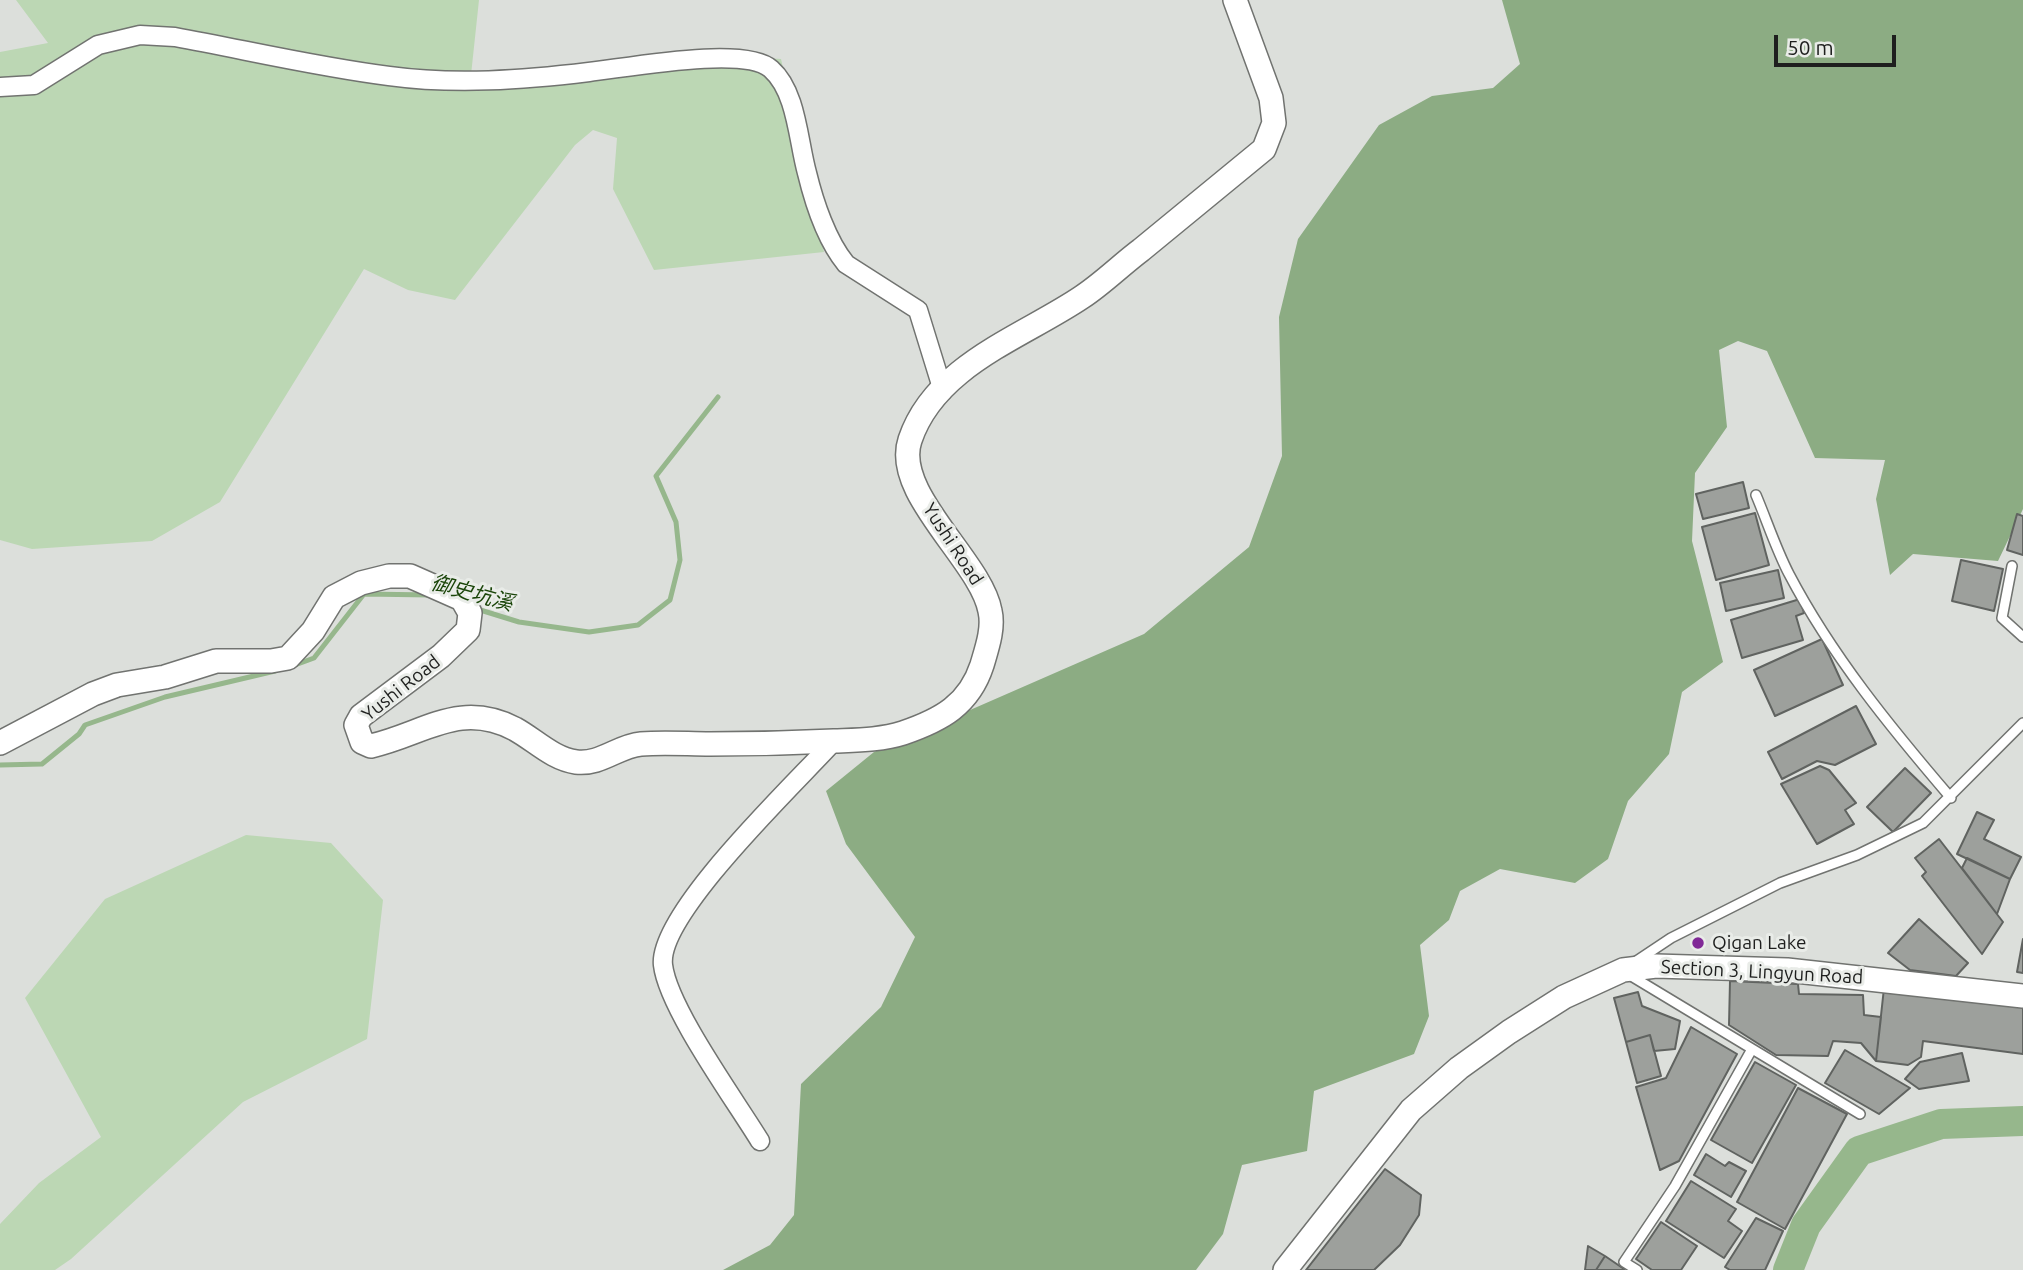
<!DOCTYPE html>
<html>
<head>
<meta charset="utf-8">
<style>
	body { margin:0 }
	#map { position:relative; width:2023px; height:1270px; overflow:hidden; background:#dcdfdb; font-family:Ubuntu,sans-serif }
	canvas { display:block }
	.scale { position:absolute; left:1774px; top:35px; width:122px; height:32px; box-sizing:border-box; border:4px solid #1e1f1e; border-top:0; padding-left:9px; font-size:21px; line-height:24px; white-space:nowrap; color:#1e1f1e; -webkit-text-stroke:5px #e9ece8; paint-order:stroke }
</style>
</head>
<body>
<div id="map">
<canvas width="2023" height="1270"></canvas>
<div class="scale">50 m</div>
</div>
<script>
const g = document.querySelector('canvas').getContext('2d');
g.lineJoin = 'round';
function fillPath(path, color) {
  g.fillStyle = color;
  g.fill(path, 'evenodd');
}
function trace(path, color, width, dash) {
  g.strokeStyle = color;
  g.lineWidth = width;
  g.lineCap = dash ? 'butt' : 'round';
  g.setLineDash(dash || []);
  g.stroke(path);
}
function label(font, color, halo, rows, align = 'center') {
  g.font = font + ' Ubuntu,"Noto Sans TC",sans-serif';
  g.lineWidth = 6;
  g.setLineDash([]);
  g.textBaseline = 'middle';
  g.strokeStyle = halo;
  g.fillStyle = color;
  for (const [text, x, y, turn = 0] of rows) {
    g.save();
    g.translate(x, y);
    g.rotate((+turn || 0) * Math.PI / 180);
    g.textAlign = isNaN(turn) ? turn : align;
    if (halo) g.strokeText(text, 0, 0);
    g.fillText(text, 0, 0);
    g.restore();
  }
}
fillPath(new Path2D(`
	M16,0h463l-8,75 260,-19 50,3 43,193 -170,18 -41,-81 4,-51 -24,-8 -18,15 -120,155 -47,-10 -44,-21 -144,233 -68,39 -120,8 -32,-9v-488l48,-9z
	M246,835l85,8 52,57 -16,139 -124,63 -172,157 -16,11h-55v-46l39,-41 62,-46 -76,-139 80,-99z`), '#bcd7b4');
fillPath(new Path2D(`
	M1502,0h521v509l-25,52 -85,-7 -23,21 -14,-76 9,-39 -70,-2 -48,-107 -29,-10 -19,9 8,77 -32,46 -3,68 31,121 -41,30 -13,62 -41,47 -20,58 -33,24 -75,-14 -40,22 -11,29 -29,25 9,71 -15,38 -100,37 -7,60 -65,14 -19,69 -27,36h-473l47,-25 24,-30 7,-131 80,-77 34,-70 -69,-93 -20,-53 48,-39 270,-118 105,-87 33,-91 -3,-139 19,-78 81,-114 53,-29 61,-8 27,-24z`), '#8cac83');
trace(new Path2D(`
	M477,609l42,13 70,10 49,-7 32,-25 10,-40 -4,-38 -20,-46 62,-79
	M295,665l19,-7 50,-64 67,1
	M0,765l42,-1 37,-30 6,-9 80,-28 110,-26`), '#96b78c', 5);
trace(new Path2D(`
	M1788,1270l18,-45 53,-74 82,-27 82,-3`), '#96b78c', 30);
const building = new Path2D(`
	M1743,482l6,26 -46,11 -7,-25z
	M1755,513l14,52 -53,15 -14,-53z
	M2017,514l6,2v39l-16,-5z
	M1961,560l42,9 -9,42 -42,-10z
	M1778,570l6,28 -58,13 -6,-28z
	M1800,599l4,14 -8,3 7,24 -61,18 -11,-38z
	M1822,639l21,46 -68,31 -21,-46z
	M1856,706l20,38 -41,21 -18,-4 -35,18 -14,-27z
	M1820,766l9,4 27,33 -11,7 9,14 -37,20 -36,-60z
	M1905,768l26,25 -38,39 -26,-25z
	M1977,812l17,8 -10,19 37,18 -11,22 -53,-25z
	M1939,839l64,83 -21,32 -60,-78 4,-4 -11,-14z
	M1967,858l43,21 -13,35 -35,-46z
	M1919,919l49,44 -12,13 -46,-6 -22,-17z
	M2023,939v34l-6,-1z
	M1730,981l68,3 1,10 64,1 1,20 17,2 -5,44 -15,-18 -28,-2 -5,15 -52,-1 -47,-30z
	M1884,988l139,16v50l-100,-13 -2,16 -13,8 -32,-4z
	M1638,992l4,14 38,15 -5,28 -21,2 -4,-16 -24,7 -12,-44z
	M1691,1027l46,27 -58,107 -19,9 -24,-83 30,-9z
	M1650,1035l11,41 -24,7 -11,-41z
	M1845,1050l65,38 -31,26 -54,-31z
	M1962,1053l7,28 -50,8 -14,-10 15,-17z
	M1755,1062l41,23 -44,78 -41,-23z
	M1798,1088l49,26 -62,115 -48,-27z
	M1706,1154l19,12 4,-4 17,9 -15,26 -37,-22z
	M1385,1169l36,26 -2,20 -19,30 -26,25h-68z
	M1691,1181l45,28 -8,12 14,10 -18,27 -58,-37z
	M1756,1218l27,13 -18,39h-35l-5,-3z
	M1661,1222l36,24 -16,24h-29l-16,-11z
	M1588,1246l17,10 -9,14h-11z
	M1605,1256l19,13v1h-28z`);
fillPath(building, '#9da09c');
trace(building, '#606360', 2);
const service = new Path2D(`
	M1756,495c11,26 20,54 33,79 43,82 102,154 162,224
	M2012,566l-10,52 21,19
	M1635,962l36,-24 109,-55 77,-28 66,-32 100,-100
	M1628,974l232,140
	M1637,1270l-13,-8 51,-76 77,-137`);
const minor = new Path2D(`
	M0,87l34,-2 64,-40 42,-10 35,2c71,13 142,30 214,39 66,9 134,4 200,-4 37,-4 156,-27 182,-3 26,23 27,72 36,104 7,29 20,68 39,91l72,46 25,81
	M760,1141c-25,-41 -92,-133 -97,-176 -6,-51 134,-183 171,-224`);
const tertiary = new Path2D(`
	M0,743l93,-49 24,-9 48,-8 51,-16h55l17,-3 25,-27 21,-34 27,-14 28,-7h21l52,23 8,14 -2,17 -27,26 -80,60 -5,9 6,17 9,4c53,-12 88,-46 144,-17 20,11 38,30 61,33 25,3 42,-16 65,-18 23,-2 47,0 69,0 42,0 83,-1 124,-3 23,-1 47,-1 69,-8 38,-13 66,-28 79,-68 5,-17 12,-37 8,-54 -9,-50 -98,-118 -80,-171 25,-75 113,-103 172,-143 20,-13 39,-32 59,-47 41,-34 82,-67 123,-101l10,-26 -3,-25 -36,-98
	M1285,1270l126,-160 48,-42 50,-36 55,-35 59,-27 33,-4 131,4 236,26`);
trace(service, '#717370', 12);
trace(minor, '#717370', 21);
trace(tertiary, '#717370', 26);
trace(service, '#fff', 9);
trace(minor, '#fff', 18);
trace(tertiary, '#fff', 23);
for (const [x, y, r, color] of [
	[1698,943,7,"#812997"]
]) {
  const dot = new Path2D();
  dot.arc(x, y, r, 0, 2 * Math.PI);
  g.fillStyle = color;
  g.fill(dot);
  trace(dot, '#e9ece8', 2.5);
}
label('19px', '#1e1f1e', '#e9ece8', [
	["Yushi Road",953,544,57],
	["Yushi Road",401,688,-38],
	["Section 3, Lingyun Road",1762,972,3]
]);
label('19px', '#1e1f1e', '#e9ece8', [
	["Qigan Lake",1712,943]
], 'left');
label('italic 21px', '#1a4509', '#e9ece8', [
	["御史坑溪",472,593,15]
]);
</script>
</body>
</html>
